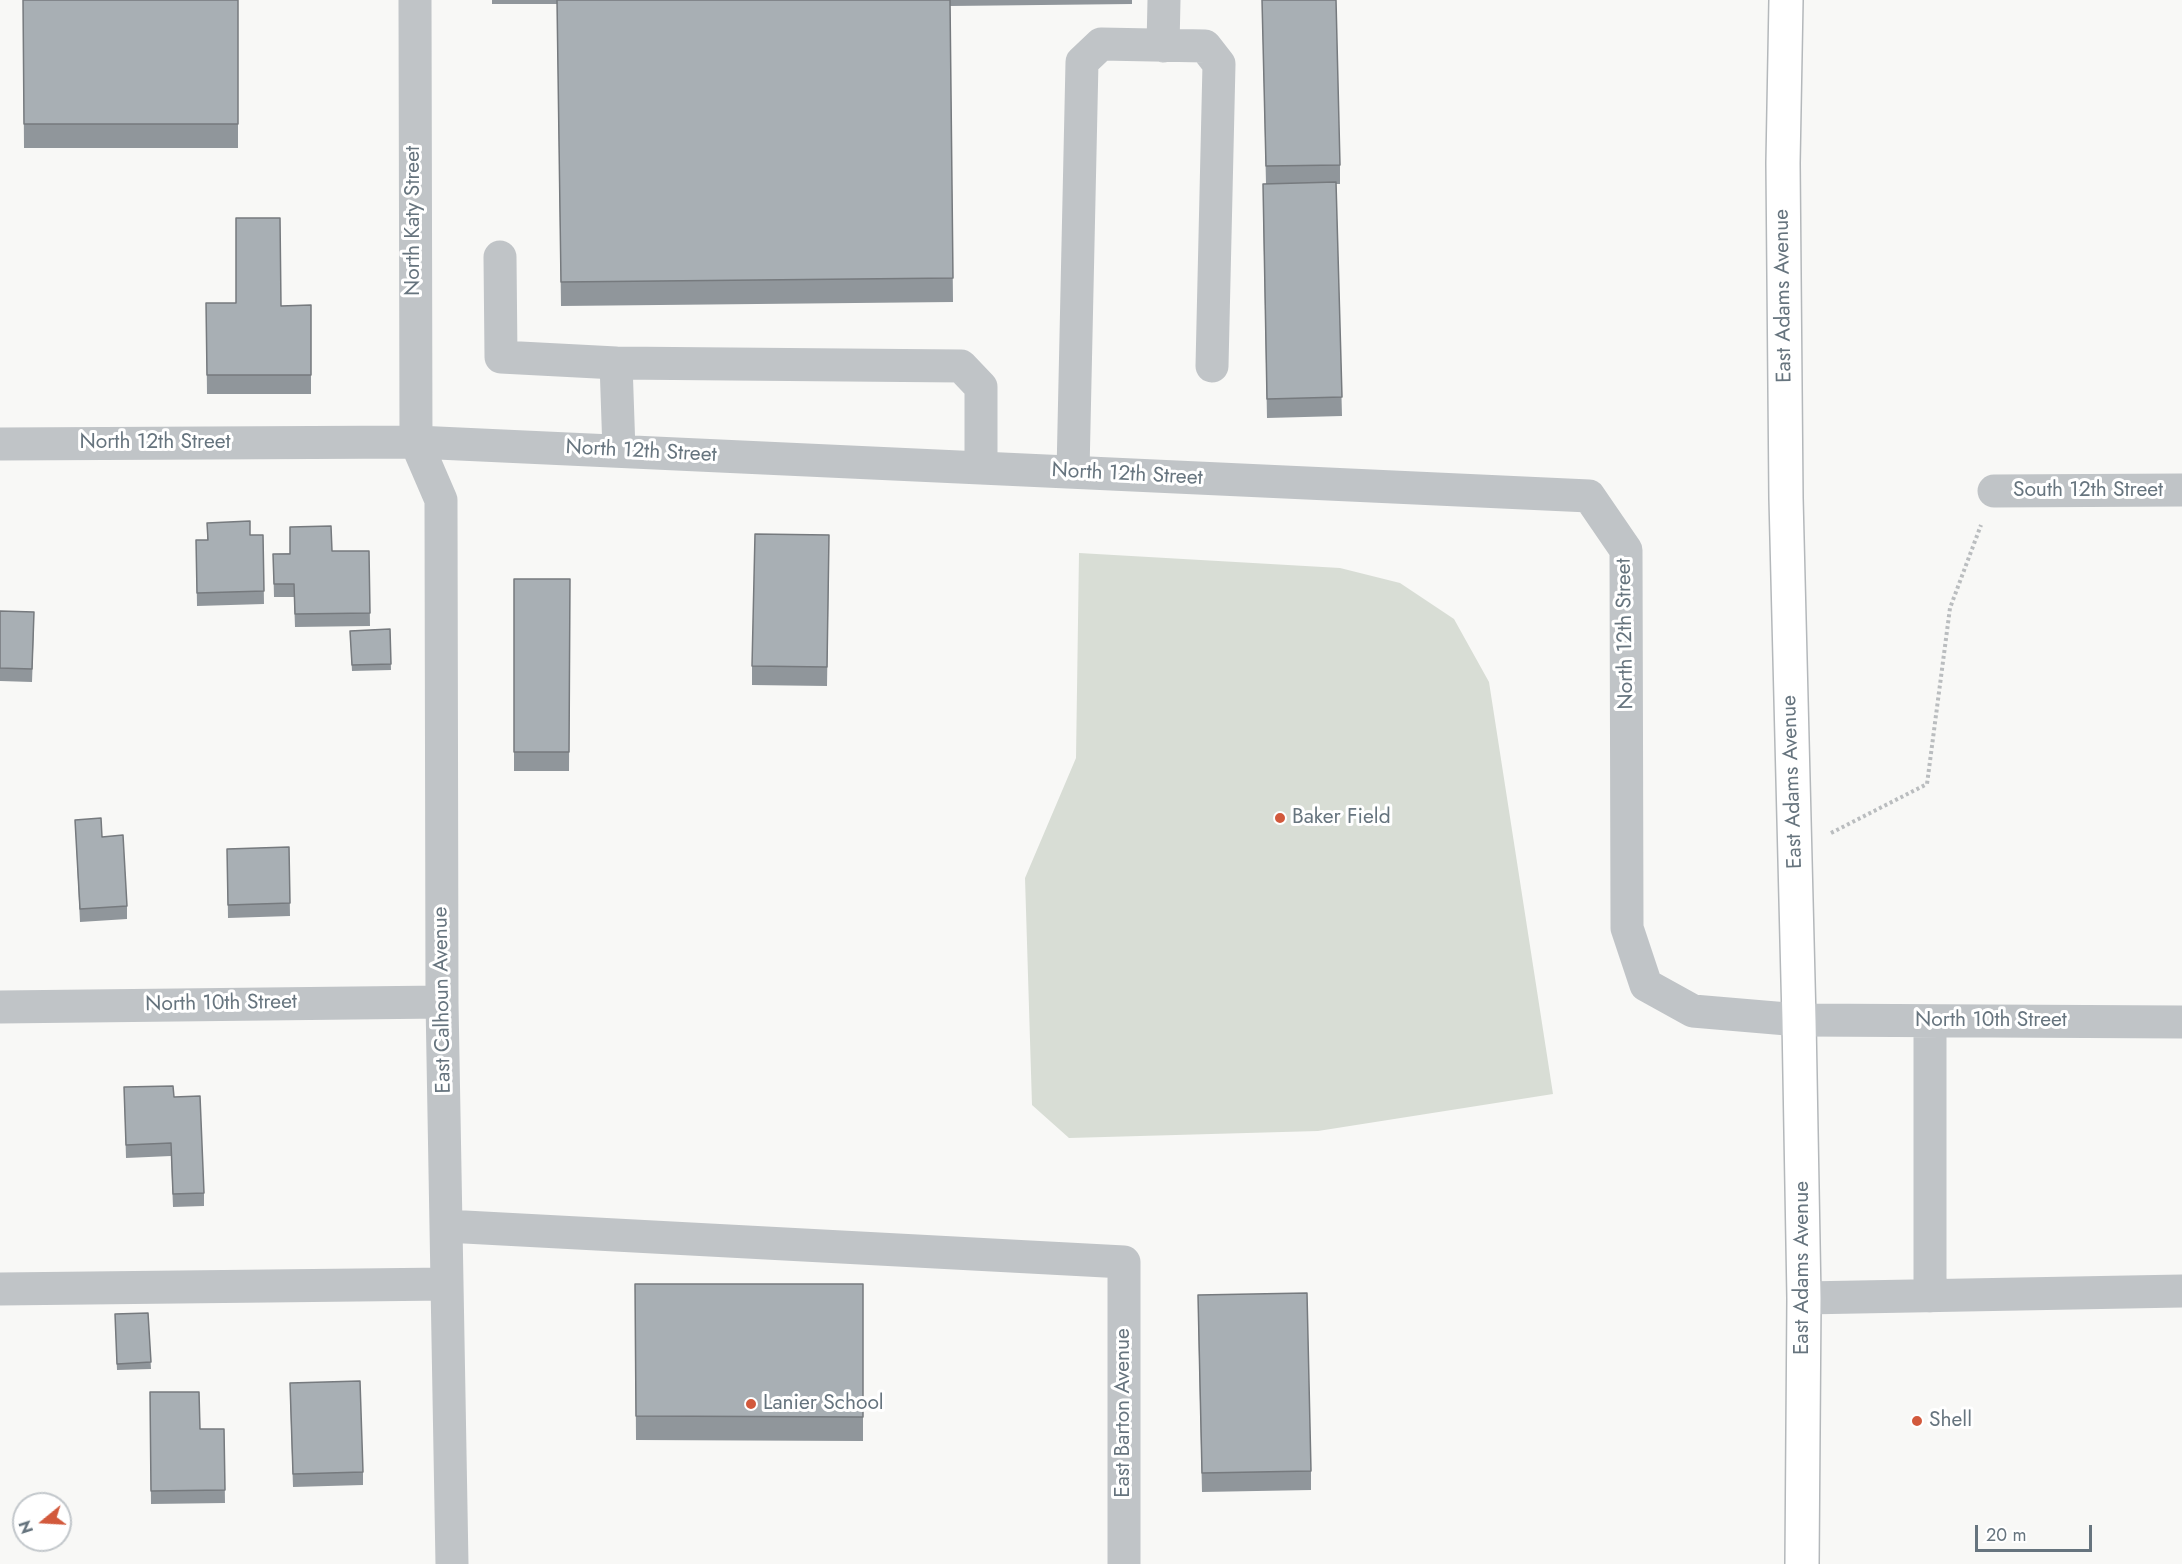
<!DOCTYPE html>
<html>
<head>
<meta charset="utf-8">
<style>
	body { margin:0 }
	#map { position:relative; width:2182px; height:1564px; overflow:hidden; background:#f8f8f6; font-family:Jost,sans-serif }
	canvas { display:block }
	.north { position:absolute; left:12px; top:1492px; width:60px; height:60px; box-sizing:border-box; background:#fff; border:2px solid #c2c7cb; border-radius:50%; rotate:252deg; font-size:16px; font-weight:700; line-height:24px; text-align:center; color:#66747e }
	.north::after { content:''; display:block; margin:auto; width:21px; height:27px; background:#d2593c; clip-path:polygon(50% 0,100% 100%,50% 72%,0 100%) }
	.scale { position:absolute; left:1975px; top:1525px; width:117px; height:27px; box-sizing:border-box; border:3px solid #66747e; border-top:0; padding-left:8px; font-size:18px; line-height:21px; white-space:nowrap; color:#66747e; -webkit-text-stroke:4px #fff; paint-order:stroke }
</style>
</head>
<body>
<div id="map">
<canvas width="2182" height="1564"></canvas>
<div class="north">N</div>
<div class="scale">20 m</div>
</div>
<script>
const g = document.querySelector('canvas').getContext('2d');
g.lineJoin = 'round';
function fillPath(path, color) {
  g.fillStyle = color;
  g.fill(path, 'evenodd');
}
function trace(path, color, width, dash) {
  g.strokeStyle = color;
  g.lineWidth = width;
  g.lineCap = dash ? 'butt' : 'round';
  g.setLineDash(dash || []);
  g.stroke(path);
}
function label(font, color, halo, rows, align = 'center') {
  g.font = font + ' Jost,sans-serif';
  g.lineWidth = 6;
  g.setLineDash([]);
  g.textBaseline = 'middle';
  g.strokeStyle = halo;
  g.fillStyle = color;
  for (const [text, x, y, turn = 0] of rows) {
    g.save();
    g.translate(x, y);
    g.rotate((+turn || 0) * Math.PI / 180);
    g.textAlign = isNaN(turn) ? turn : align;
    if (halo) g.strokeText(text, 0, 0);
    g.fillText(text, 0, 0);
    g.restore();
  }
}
fillPath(new Path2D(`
	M1079,553l261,15 60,15 54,36 35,63 64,412 -235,37 -249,7 -37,-33 -7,-227 51,-120z`), '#d8ddd5');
const major = new Path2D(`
	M1786,0l-3,163 3,335 13,522 5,278 -2,266`);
trace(major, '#b4b8bb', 36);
trace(new Path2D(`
	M1831,833l96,-49 23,-176 31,-83`), '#babdbf', 4, [3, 3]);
trace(new Path2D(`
	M415,0l1,442 25,58 1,502 10,562
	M1163,46l1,-46
	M500,257l1,100 115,6
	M0,444l416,-2 1173,54 37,54 1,378 19,57 47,26 106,9 383,2
	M619,451l-3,-88 345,3 20,21v81
	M1073,472l9,-410 19,-18 104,2 14,18 -7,302
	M1994,491l188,-1
	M0,1007l442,-5
	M446,1226l678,36v302
	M0,1289l447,-5
	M1930,1296v-275
	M1804,1298l378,-7`), '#c0c4c7', 33);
trace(major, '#fff', 33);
fillPath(new Path2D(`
	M23,0h215v148h-214z
	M492,0h640v4l-182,2 3,296 -392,4 -4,-302h-65z
	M1262,0l78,165v19h-4l6,232 -75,2 -4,-215 3,-19z
	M206,303h30l45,3 30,-1v89h-104z
	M207,523l43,12h13l1,69 -67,2 -1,-66h11z
	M332,551h37l1,75 -75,1 -1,-30h-20l-1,-43z
	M829,554l-2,132 -75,-1v-19z
	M514,579h56l-1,192h-55z
	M0,611l34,14 -2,57 -32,-1z
	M390,629l1,41 -39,1 -2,-40z
	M75,820l27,17 25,69v13l-47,3z
	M289,847l1,69 -62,2 -1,-69z
	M124,1087l50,10 30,96v13l-31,1 -2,-51 -45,2z
	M635,1284h228v157l-227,-1z
	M148,1313l3,56 -34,1 -2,-56z
	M1198,1314l113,157v19l-109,2z
	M150,1392l50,37h24l1,74 -74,1z
	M290,1396l73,76v13l-70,2z`), '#90969b');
const building = new Path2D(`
	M23,0h215v124h-214z
	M557,0h393l3,278 -392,4z
	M1262,0h74l4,165 -74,1z
	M1336,182l6,215 -75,2 -4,-215z
	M236,218h44l1,88 30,-1v70h-104l-1,-72h30z
	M250,521v14h13l1,56 -67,2 -1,-53h12l-1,-17z
	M331,526l1,25h37l1,62 -75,1 -1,-30h-20l-1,-30h17v-27z
	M755,534l74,1 -2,132 -75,-1z
	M514,579h56l-1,173h-55z
	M0,611l34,1 -2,57 -32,-1z
	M390,629l1,35 -39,1 -2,-34z
	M101,818l1,19 21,-2 4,71 -47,3 -5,-89z
	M289,847l1,56 -62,2 -1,-56z
	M173,1086l1,11 26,-1 4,97 -31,1 -2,-51 -45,2 -2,-58z
	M635,1284h228v133l-227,-1z
	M1307,1293l4,178 -109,2 -4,-178z
	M148,1313l3,49 -34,2 -2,-50z
	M360,1381l3,91 -70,2 -3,-91z
	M150,1392h49l1,37h24l1,61 -74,1z`);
fillPath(building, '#a8afb4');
trace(building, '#767a7e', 1.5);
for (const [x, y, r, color] of [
	[1280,818,6,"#d2593c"],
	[751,1404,6,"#d2593c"],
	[1917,1421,6,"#d2593c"]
]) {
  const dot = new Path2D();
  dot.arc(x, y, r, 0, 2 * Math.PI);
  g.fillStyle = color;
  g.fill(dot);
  trace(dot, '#fff', 2);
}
label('21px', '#66747e', '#fff', [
	["North Katy Street",414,221,-90],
	["East Adams Avenue",1784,296,-91],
	["North 12th Street",155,443],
	["North 12th Street",641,452,3],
	["North 12th Street",1127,475,3],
	["South 12th Street",2088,491],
	["North 12th Street",1626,634,-91],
	["East Adams Avenue",1793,782,-92],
	["East Calhoun Avenue",443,1000,-91],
	["North 10th Street",221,1004,-1],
	["North 10th Street",1991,1021],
	["East Adams Avenue",1803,1268,-90],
	["East Barton Avenue",1124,1413,-90]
]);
label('21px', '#66747e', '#fff', [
	["Baker Field",1292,818],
	["Lanier School",763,1404],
	["Shell",1929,1421]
], 'left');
</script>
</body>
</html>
